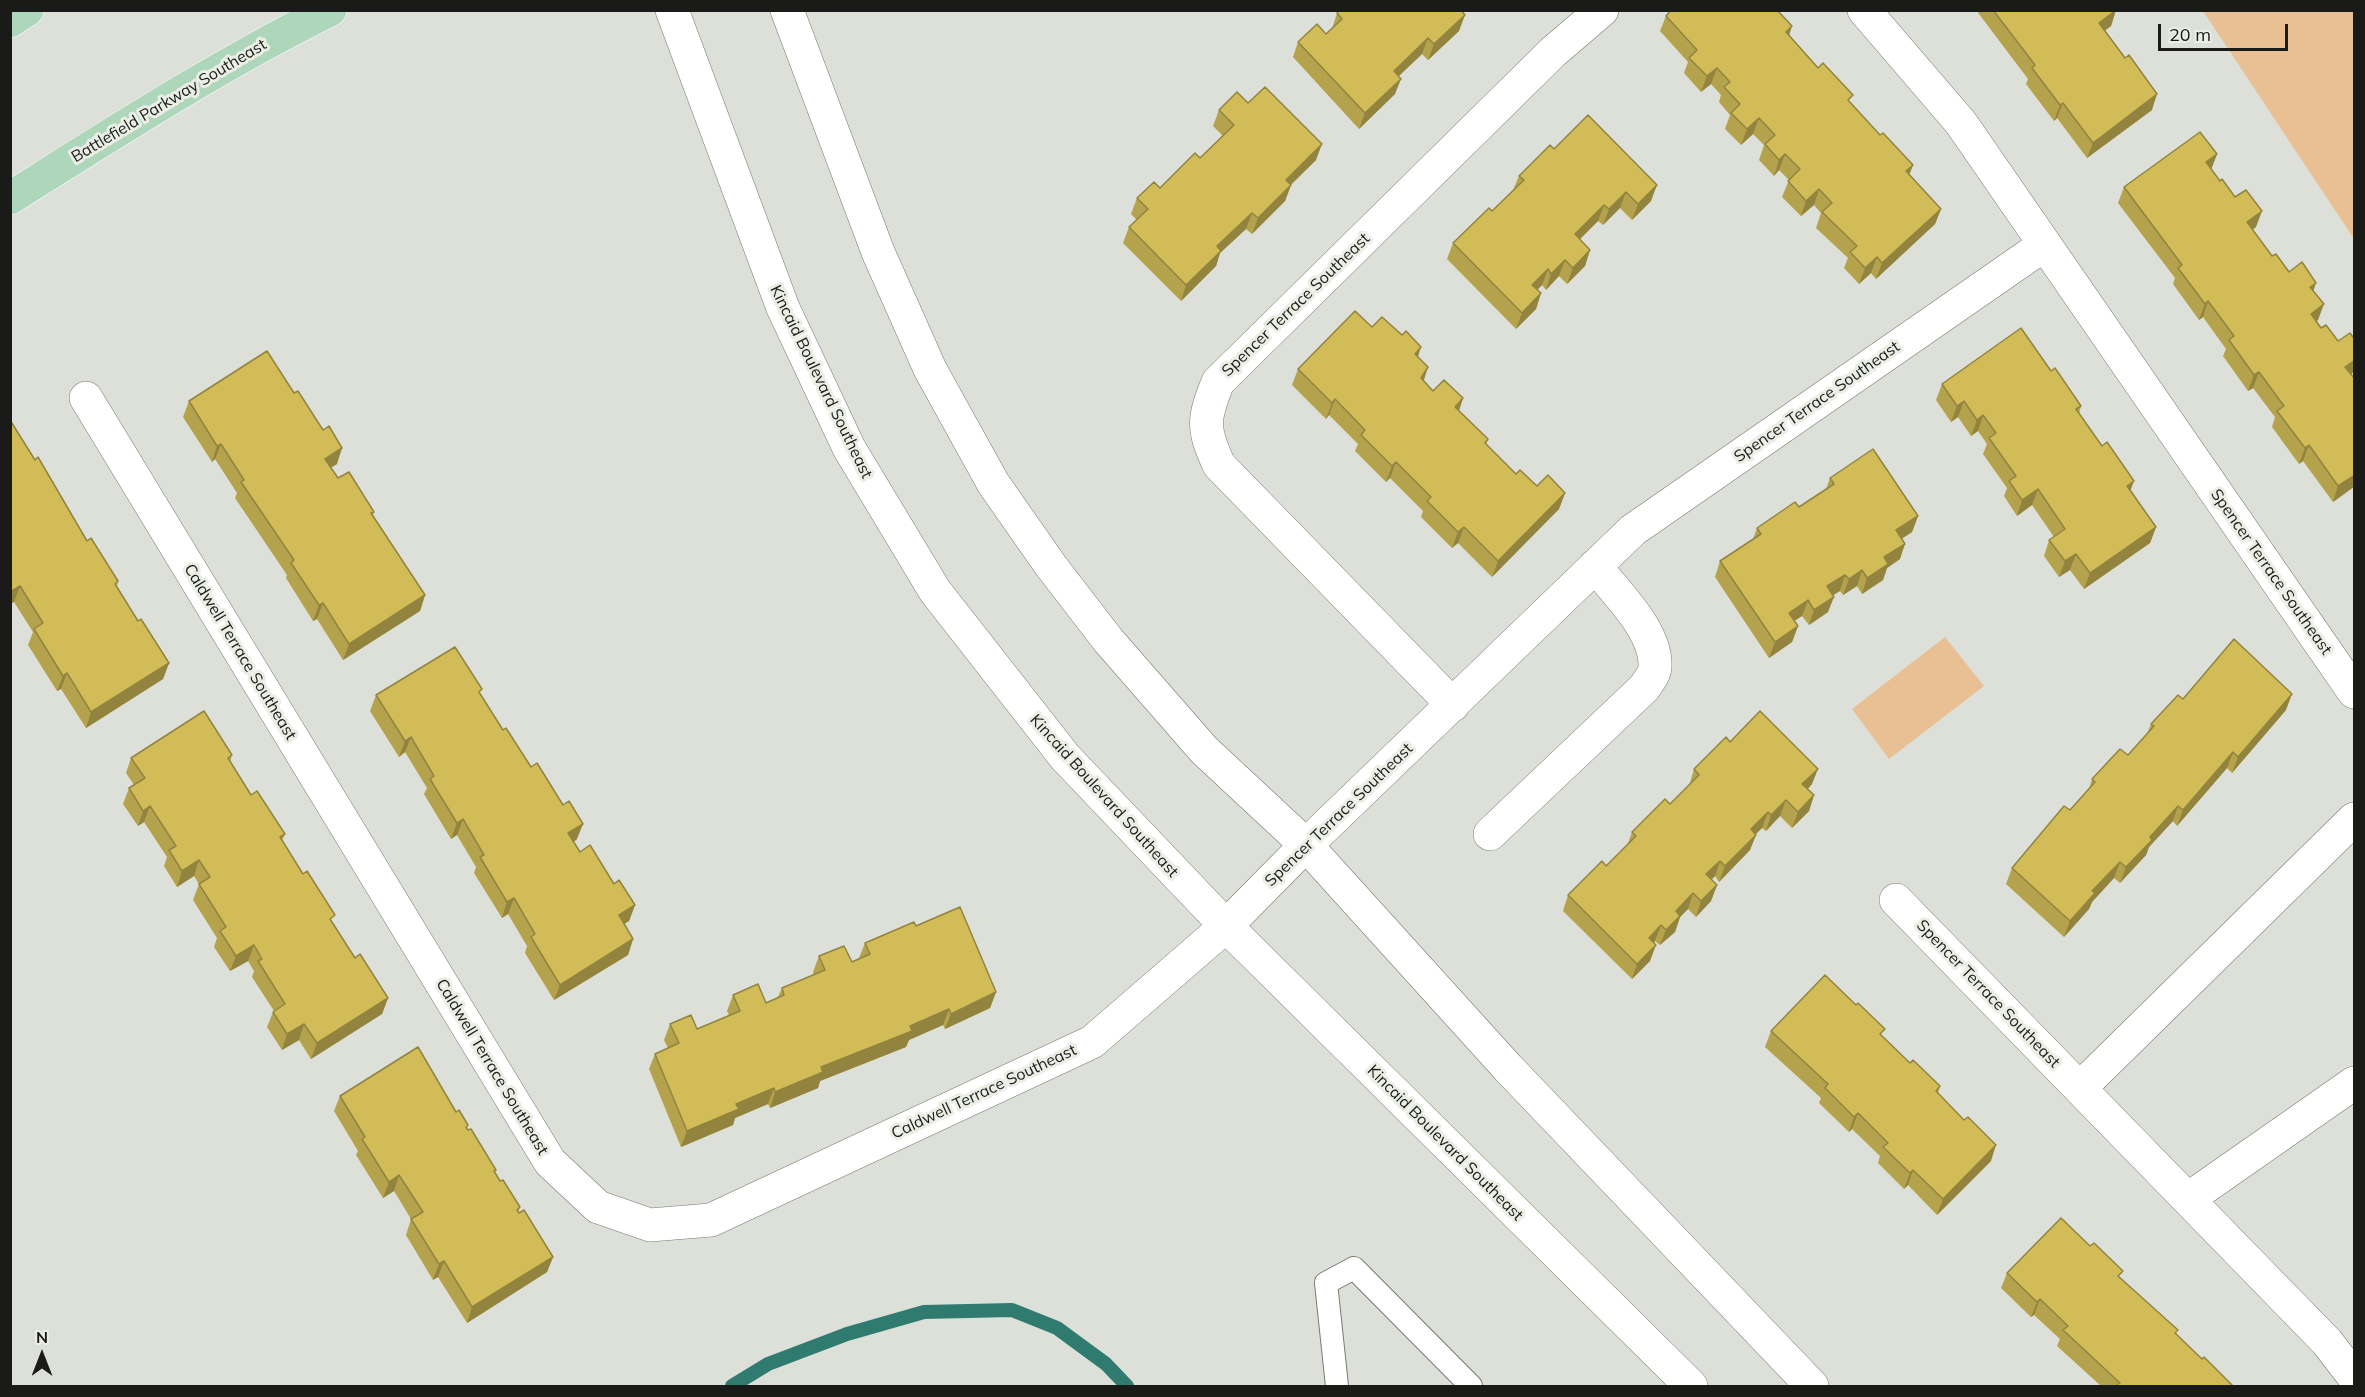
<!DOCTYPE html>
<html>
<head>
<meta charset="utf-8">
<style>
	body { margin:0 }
	#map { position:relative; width:2365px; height:1397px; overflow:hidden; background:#dde0d8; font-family:Mulish,sans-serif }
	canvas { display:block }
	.frame { position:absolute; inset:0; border:12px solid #1a1b18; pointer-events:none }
	.north { position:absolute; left:12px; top:1325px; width:60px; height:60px; -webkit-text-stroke:4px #eaeee5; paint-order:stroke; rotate:0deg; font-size:16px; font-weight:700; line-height:24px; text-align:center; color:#1a1b18 }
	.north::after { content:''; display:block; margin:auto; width:21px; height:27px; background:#1a1b18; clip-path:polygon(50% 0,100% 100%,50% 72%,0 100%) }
	.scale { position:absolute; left:2158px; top:24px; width:130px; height:27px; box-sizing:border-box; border:3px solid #1a1b18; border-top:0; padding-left:8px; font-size:18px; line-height:21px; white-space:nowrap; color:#1a1b18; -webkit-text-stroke:4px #eaeee5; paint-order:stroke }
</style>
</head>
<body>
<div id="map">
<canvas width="2365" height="1397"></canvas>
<div class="frame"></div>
<div class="north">N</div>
<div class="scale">20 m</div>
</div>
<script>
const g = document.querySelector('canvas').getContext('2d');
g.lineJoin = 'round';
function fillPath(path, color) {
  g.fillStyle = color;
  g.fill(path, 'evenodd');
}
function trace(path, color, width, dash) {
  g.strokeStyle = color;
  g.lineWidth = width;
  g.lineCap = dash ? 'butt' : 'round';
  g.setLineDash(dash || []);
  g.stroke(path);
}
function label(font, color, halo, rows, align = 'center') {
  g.font = font + ' Mulish,sans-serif';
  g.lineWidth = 6;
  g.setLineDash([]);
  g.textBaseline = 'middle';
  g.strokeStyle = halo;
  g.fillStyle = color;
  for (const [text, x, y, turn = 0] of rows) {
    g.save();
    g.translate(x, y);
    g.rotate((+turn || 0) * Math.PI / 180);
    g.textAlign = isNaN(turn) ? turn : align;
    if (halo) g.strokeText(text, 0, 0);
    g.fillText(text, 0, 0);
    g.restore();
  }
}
fillPath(new Path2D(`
	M2203,11h151v228z
	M1945,637l39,49 -95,73 -37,-50z`), '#e9c093');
trace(new Path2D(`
	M732,1386l36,-22 79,-30 77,-22 88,-2 45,18 49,36 21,22`), '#307b70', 14);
const service = new Path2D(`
	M1337,1386l-11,-103 28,-15 117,118`);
const minor = new Path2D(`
	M1864,10l97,113 393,569
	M86,398l464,764 48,45 52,18 61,-5 381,-178 134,-116 80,-81 327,-315 411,-285
	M1453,705l-234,-240c-17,-37 -16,-46 -1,-83l335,-330 49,-42
	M1490,834l154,-146c4,-6 11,-14 11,-21 2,-36 -39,-74 -60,-101
	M1896,900l431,442 27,35
	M2080,1088l274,-269
	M2188,1199l166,-116`);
const tertiary = new Path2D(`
	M672,10l111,298 66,140 86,143 130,166 161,169 465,460
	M787,10l91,242 52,117 63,114 58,83 57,74 96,110 102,95 202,223 304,318`);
const primary = new Path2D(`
	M10,21l17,-11
	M10,198c105,-66 209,-133 320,-188`);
trace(service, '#777a72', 24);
trace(minor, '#777a72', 34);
trace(tertiary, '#777a72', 34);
trace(primary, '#fff', 34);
trace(service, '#fff', 22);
trace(minor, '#fff', 33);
trace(tertiary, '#fff', 33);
trace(primary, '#aed6bb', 33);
fillPath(new Path2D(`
	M1976,10h140l-5,16 -6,4 47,80 -65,48 -30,-40 -3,3 -28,-37 2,-5z
	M1337,13h126l-4,18 -31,29 -6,-6 -23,22 -4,18 -36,35 -66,-72 5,-15 28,-8 6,-5z
	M1666,16l123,19 91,100 33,30 -4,9 32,35 -6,15 -59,55 -5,-6 -12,11 -15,-16 4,-10 -32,-30 5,-15 -7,-8 -13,11 -19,-19 7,-17 -10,-10 -5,6 -15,-16 5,-15 -11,-11 -12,11 -16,-16 5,-14 -11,-13 2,-7 -10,-11 -10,8 -17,-19 4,-11 -28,-31z
	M1248,103l68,57 -25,25 -6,16 -33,33 -6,-5 -26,24 -4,13 -35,35 -58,-58 6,-16 8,-7 -6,-6 6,-16 23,-10 40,-30 23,-22 -10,-10 6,-16z
	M1554,149l97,52 -19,19 -12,-12 -17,17 -5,-4 -18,18 10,11 -5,16 -18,18 -8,-8 -13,14 -4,-5 -5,5 4,3 -5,16 -20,20 -69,-70 6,-16 39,-32 21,-21 6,-14z
	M2217,154l-6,15 45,58 -4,3 20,26 41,35 5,29 -2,1 5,7 17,13 17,-1v31l-4,3 4,5v107l-22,16 -30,-41 -4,3 -27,-37 3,-10 -22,-29 -5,3 -25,-35 3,-7 -23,-32 -4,3 -26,-36 2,-6 -57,-75 6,-16z
	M1372,327l46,30 6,23 9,11 30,7 -4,12 29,29 -2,5 30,30 21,12 28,7 -6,16 -67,68 -34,-34 -6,5 -31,-31 2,-6 -33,-33 -4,4 -31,-31 3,-7 -29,-29 -3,4 -34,-34 6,-16z
	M2051,371l30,35 -2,7 77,114 -6,16 -66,46 -14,-19 -11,7 -15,-21 5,-16 5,-3 -22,-32 -15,11 -13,-20 3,-8 -24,-34 4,-10 -9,-13 -7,5 -13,-19 -7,5 -15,-22 6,-16z
	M189,401l148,63 -6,3 7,11 36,34 -1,3 52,80 -5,16 -77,49 -26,-41 -4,2 -27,-43 1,-3 -52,-77 2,-5 -22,-34 -3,3 -29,-45z
	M10,420l77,121 31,40 -1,5 21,35 31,42 -6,16 -77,49 -25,-39 -4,2 -29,-46 5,-13 -19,-30 -4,2z
	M1830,478l88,38 -6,16 -10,6 -2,21 -13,9 -4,12 -21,14 -5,-8 -14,9 -3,-4 -7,4 -5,17 -19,13 -7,-9 -8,5 4,5 -6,16 -23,16 -54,-81 5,-16 33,-22 4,-11 42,-21 27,-18z
	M480,694l23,36 28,37 46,72 -3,3 6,10 55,53 -6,16 -5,3 9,15 -5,16 -74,45 -29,-47 2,-7 -19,-32 -6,4 -28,-45 2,-6 -19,-32 -6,4 -27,-45 3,-6 -22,-36 -6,5 -29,-46 6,-16z
	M2183,699l103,11 -54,63 -5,-5 -50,58 -4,-5 -24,26 -3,8 -26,28 -6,-5 -22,24 -3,7 -25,28 -58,-53 6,-16 58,-58 19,-21 3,-10 36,-24 19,-21 4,-10z
	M1730,742l82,42 -4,5 6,6 -5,16 -17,17 -12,-12 -14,15 -4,-3 -6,6 -6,16 -31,32 -4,-6 -4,4 6,5 -6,16 -15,16 -8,-8 -8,8 -5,15 -15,13 -5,-4 -1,2 -4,18 -18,18 -69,-68 5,-16 38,-29 21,-20 5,-14 38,-28 19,-18 5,-17z
	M232,755l-2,7 21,33 34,39 -3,7 73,117 33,40 -6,16 -71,45 -12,-19 -17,10 -15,-23 6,-15 1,-1 -22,-34 2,-6 -6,-10 -18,10 -16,-24 3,-9 -24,-38 6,-16 -5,-8 -17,11 -13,-21 3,-9 -23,-35 -6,4 -15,-22 6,-16 5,-3 -8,-12 5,-15z
	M916,926l80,66 -6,16 -45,21 -2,-4 -34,15 -3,7 -86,34 -2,7 -48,20 -2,-4 -33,14 -2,7 -52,22 -32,-78 6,-15 13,-6 -4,-8 6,-16 27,5 32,-14 -2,-4 6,-16 33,8 12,-6 4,-9 32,-13 -1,-3 6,-16 33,6 7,-4 6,-15z
	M1771,1031l111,5 28,27 30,23 -2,7 53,68 -54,54 -29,-30 -4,4 -26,-26 2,-7 -28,-27 -3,3 -30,-29 2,-5 -56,-51z
	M340,1096l116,16 12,13 -1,4 33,52 20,26 -2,6 35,44 -6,15 -80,51 -29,-46 -5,3 -27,-45 5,-16 -17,-28 -11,7 -27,-43 2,-4 -24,-40z
	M2007,1273l113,5 82,81 31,27h-132l-44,-40 3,-7 -26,-24 -3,2 -30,-29z`), '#b4a24c');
fillPath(new Path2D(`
	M2116,10l-5,16 -17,13 5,-16z
	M1465,15l-6,16 -31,29 6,-16z
	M1792,26l-5,16 -1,-10z
	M1428,38l-6,16 -34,32 6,-15z
	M1717,68l-6,16 -10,8 6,-16z
	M1401,79l-6,15 -36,35 6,-16z
	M2157,94l-5,16 -65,48 6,-15z
	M2063,103l-6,15 -3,3 6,-16z
	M1759,118l-6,16 -12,11 6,-16z
	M1322,144l-6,16 -36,35 6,-15z
	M1785,154l-6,16 -5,6 5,-16z
	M2217,154l-6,16 -5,-8z
	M1913,165l-6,16 -1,-10z
	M1291,185l-6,16 -33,33 6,-16z
	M1657,185l-6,16 -19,19 6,-16z
	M1819,189l-5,16 -13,11 5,-15z
	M1626,192l-6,16 -17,17 6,-16z
	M1604,205l-6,16 -29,29 6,-16z
	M1941,209l-6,15 -59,55 6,-16z
	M2262,211l-6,16 -15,11 6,-16z
	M1252,213l-6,16 -26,24 -4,13 -35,35 5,-16 31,-39z
	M1590,250l-5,16 -18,18 6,-16z
	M1877,257l-6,16 -12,11 6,-16z
	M1565,260l-6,16 -13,14 5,-16z
	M1548,269l-6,16 -15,15 5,-15z
	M2316,283l-5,15 -1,-11z
	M1541,293l-5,16 -20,20 6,-16z
	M2208,301l-5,16 -4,3 6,-16z
	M2324,304l-6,16 -13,9 6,-15z
	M1421,347l-5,16 -1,-9z
	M2355,360v11l-16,11 6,-15z
	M1428,367l-5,16 -2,-5z
	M2259,372l-6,16 -5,3 6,-16z
	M1463,398l-5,16 -3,-7z
	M1335,399l-6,16 -3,4 6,-16z
	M1964,401l-6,16 -7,5 6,-16z
	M1983,415l-5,16 -7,5 6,-16z
	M221,444l-6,15 -3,3 5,-16z
	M2309,445l-6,16 -4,3 6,-16z
	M342,448l-5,16 -18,11 6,-16z
	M1396,462l-6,16 -4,4 6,-16z
	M2355,475v11l-22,16 5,-16z
	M2134,481l-6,16 -1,-11z
	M2038,489l-6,16 -15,11 5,-16z
	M1565,493l-6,16 -67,68 6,-16z
	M1918,516l-6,16 -21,14 5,-16z
	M1464,527l-6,16 -6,5 6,-16z
	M2156,527l-6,16 -66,46 6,-16z
	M1905,544l-5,15 -13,9 -4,12 -21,14 5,-16 17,-21z
	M2076,554l-6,16 -11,7 6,-16z
	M1862,570l-5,16 -14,9 6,-16z
	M1845,575l-5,16 -18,11 5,-16z
	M20,586l-6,16 -4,2v-12z
	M425,595l-5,16 -77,49 6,-16z
	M1834,597l-6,15 -19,13 5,-15z
	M1808,600l-6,16 -19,12 6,-15z
	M323,603l-6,16 -4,2 6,-16z
	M1798,626l-6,16 -23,16 6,-16z
	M169,663l-6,16 -77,49 5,-16z
	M67,673l-6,16 -4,2 6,-15z
	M2292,694l-6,16 -54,63 6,-16z
	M411,737l-6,15 -6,5 6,-16z
	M2233,752l-6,16 -50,58 6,-16z
	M1818,769l-6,15 -15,16 5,-16z
	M1814,795l-5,16 -17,17 6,-16z
	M1786,800l-6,16 -14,15 5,-16z
	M150,806l-6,16 -6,4 5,-15z
	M2178,806l-5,15 -24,26 -3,8 -26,28 6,-16 24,-30z
	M1768,812l-6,16 -17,16 6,-15z
	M463,819l-6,16 -6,4 6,-16z
	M583,824l-6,15 -14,10 5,-16z
	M1756,835l-6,15 -31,32 6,-16z
	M199,860l-5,16 -17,11 5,-16z
	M1720,861l-5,15 -14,14 5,-16z
	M2120,862l-6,16 -22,24 -3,7 -25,28 6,-16 22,-30z
	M1717,885l-6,16 -15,16 5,-16z
	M1693,893l-5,16 -8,8 -5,15 -15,13 6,-15 10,-19z
	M514,898l-6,16 -6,4 5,-16z
	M635,905l-6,16 -16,10 6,-16z
	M1661,925l-6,16 -12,12 6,-15z
	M633,939l-5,16 -74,45 6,-15z
	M254,945l-6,16 -18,10 6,-15z
	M1656,945l-6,16 -18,18 5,-15z
	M996,992l-6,16 -45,21 6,-15z
	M388,998l-6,16 -71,45 6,-16z
	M949,1009l-6,16 -34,15 -3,7 -86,34 -2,7 -48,20 5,-16 46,-25 89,-41z
	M304,1024l-5,16 -17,10 5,-16z
	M774,1088l-6,16 -33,14 -2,7 -52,22 6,-16 49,-27z
	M1858,1113l-6,16 -3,3 5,-15z
	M1996,1145l-5,16 -54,54 6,-16z
	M1913,1170l-5,15 -4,4 6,-16z
	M399,1175l-5,16 -11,7 6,-16z
	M553,1257l-6,15 -80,51 5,-16z
	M444,1261l-6,16 -5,3 6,-16z
	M2040,1299l-6,16 -3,2 6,-15z`), '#92843e');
const building = new Path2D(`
	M1340,10h121l4,5 -31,29 -6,-6 -34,33 7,8 -36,34 -67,-71 19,-18 9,10 16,-15 -5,-6z
	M1671,10h106l15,16 -6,6 32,36 5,-5 30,32 -5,5 32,35 3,-2 30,32 -7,6 35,38 -59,54 -5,-6 -12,11 -15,-16 7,-6 -35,-34 10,-9 -13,-14 -13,12 -18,-20 12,-12 -15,-15 -6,6 -14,-16 10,-9 -16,-17 -12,11 -16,-16 9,-9 -16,-17 6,-5 -13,-14 -10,8 -18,-18 8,-8 -31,-34z
	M1993,10h123l-17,13 26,35 4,-3 28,39 -64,49 -30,-40 -3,2 -28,-37 3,-3z
	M1265,87l57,57 -36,36 5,5 -33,33 -6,-5 -35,33 4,5 -35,34 -57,-58 19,-18 -11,-11 17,-16 6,6 35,-35 5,5 34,-33 -15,-15 18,-18 11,11z
	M1588,115l69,70 -19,19 -12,-12 -17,17 -5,-4 -29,29 15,16 -17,18 -8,-8 -14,14 -3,-5 -16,16 9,8 -19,20 -69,-70 36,-35 3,3 32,-31 -5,-4 31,-31 4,4z
	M2200,132l17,22 -11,8 14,19 2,-2 13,18 11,-7 16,21 -15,11 25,34 4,-2 13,18 13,-10 14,21 -6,4 14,17 -13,10 10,14 5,-3 12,16 12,-8 5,7v20l-10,7 10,12v96l-17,11 -29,-41 -4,3 -28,-37 7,-5 -25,-34 -5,3 -25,-35 5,-4 -26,-35 -3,3 -27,-36 4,-3 -58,-78z
	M1355,311l17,16 10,-10 20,18 4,-4 15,16 -6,7 13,13 -7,11 12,13 11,-11 19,18 -8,9 33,32 -3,4 31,31 4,-4 17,16 11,-11 17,18 -67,68 -34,-34 -6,5 -31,-31 4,-4 -35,-35 -4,4 -31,-31 4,-5 -30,-31 -3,4 -34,-34z
	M2021,328l30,43 4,-3 26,38 -5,3 26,37 5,-4 27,39 -7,5 29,41 -66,46 -14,-19 -11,7 -16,-21 16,-11 -27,-40 -16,11 -13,-19 7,-5 -27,-38 7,-5 -13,-18 -6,5 -13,-19 -7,5 -15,-22z
	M267,351l27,42 4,-2 25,39 6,-4 13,22 -17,11 13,19 11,-6 25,40 -3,1 54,82 -76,49 -26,-41 -4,2 -28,-42 3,-3 -53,-78 3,-2 -23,-36 -4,2 -28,-45z
	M10,420l25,40 3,-3 49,84 4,-3 27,43 -3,3 23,37 3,-2 28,44 -78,49 -24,-39 -4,3 -29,-47 9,-6 -23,-37 -10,6z
	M1873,449l45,67 -22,14 9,14 -21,13 4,7 -21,14 -5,-8 -13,9 -4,-4 -18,11 7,11 -20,13 -6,-10 -19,13 9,13 -23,16 -55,-81 41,-27 -4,-6 38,-26 4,5 35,-23 -4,-6z
	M2234,639l58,55 -54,63 -5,-5 -50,58 -5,-4 -28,31 2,3 -26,27 -6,-5 -28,29 3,2 -25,28 -58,-53 52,-62 6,4 25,-28 -3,-3 28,-30 8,6 26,-29 -3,-2 27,-29 5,4z
	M455,647l27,42 -3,3 24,38 3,-2 25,39 6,-4 26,42 6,-4 14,23 -15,9 12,19 10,-7 24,39 5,-4 16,25 -16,10 14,24 -73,46 -29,-48 4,-3 -21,-36 -7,4 -27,-45 4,-2 -21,-36 -6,4 -27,-44 4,-3 -23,-39 -6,4 -29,-46z
	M204,711l28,44 -4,3 23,37 6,-4 28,43 -5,3 23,37 4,-3 28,44 -5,4 25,39 5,-4 28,44 -71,45 -13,-19 -17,10 -14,-22 12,-8 -27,-43 4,-2 -8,-14 -18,11 -16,-25 6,-4 -27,-43 11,-7 -11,-17 -17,11 -13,-21 7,-4 -26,-40 -7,5 -14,-23 16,-10 -14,-20z
	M1760,711l58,58 -16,15 12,11 -16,17 -12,-12 -15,15 -3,-3 -17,17 5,6 -31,31 -5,-5 -14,13 11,11 -16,16 -8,-8 -17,18 4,5 -14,14 -5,-5 -12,13 7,7 -19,19 -69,-69 34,-34 4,5 30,-30 -4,-4 33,-33 5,5 29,-29 -5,-6 32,-32 4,5z
	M960,907l36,85 -45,22 -2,-5 -39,17 2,5 -91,36 2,5 -48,20 -1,-4 -38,16 3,5 -52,22 -32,-77 24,-11 -9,-19 21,-9 6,14 43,-18 -7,-16 25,-11 8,19 18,-8 -2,-7 43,-18 -6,-14 25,-10 8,16 18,-8 -5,-11 49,-21 2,4z
	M1825,975l31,30 2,-2 27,26 -5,5 30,29 3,-3 27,26 -4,5 28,29 4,-3 28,28 -53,54 -30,-29 -3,3 -27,-26 5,-4 -30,-30 -4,4 -29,-29 3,-4 -57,-53z
	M418,1047l38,65 3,-2 9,15 -2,2 2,3 3,-1 25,41 -2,1 6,10 3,-1 17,27 -3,3 2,3 5,-3 29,47 -81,50 -28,-46 -5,3 -28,-45 12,-7 -24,-37 -10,7 -27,-43 3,-2 -25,-41z
	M2061,1218l29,28 4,-3 29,28 -5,5 60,54 -3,3 27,26 2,-2 29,29h-114l-2,-1 3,-2 -57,-53 5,-4 -28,-27 -3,3 -30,-29z`);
fillPath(building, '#d1bc58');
trace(building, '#92843e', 1.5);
label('16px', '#1a1b18', '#eaeee5', [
	["Battlefield Parkway Southeast",169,101,-31],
	["Spencer Terrace Southeast",1296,305,-44],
	["Kincaid Boulevard Southeast",821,382,64],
	["Spencer Terrace Southeast",1817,402,-35],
	["Spencer Terrace Southeast",2271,572,55],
	["Caldwell Terrace Southeast",240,652,59],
	["Kincaid Boulevard Southeast",1104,796,48],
	["Spencer Terrace Southeast",1339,815,-44],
	["Spencer Terrace Southeast",1988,994,46],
	["Caldwell Terrace Southeast",492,1067,59],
	["Caldwell Terrace Southeast",984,1092,-25],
	["Kincaid Boulevard Southeast",1445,1143,45]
]);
</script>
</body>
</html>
